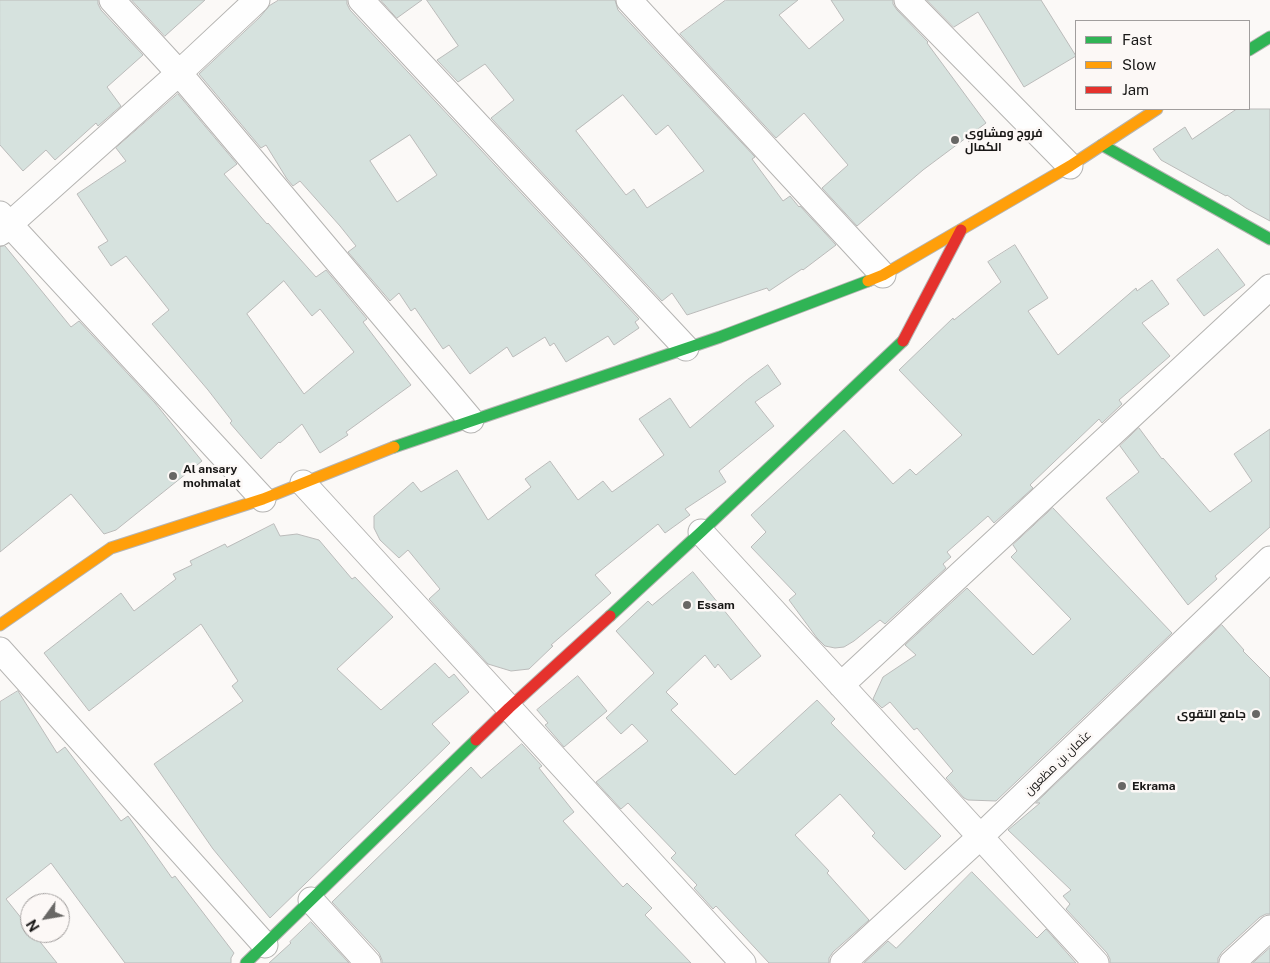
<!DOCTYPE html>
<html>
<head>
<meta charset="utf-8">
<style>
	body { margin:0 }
	#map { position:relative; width:1270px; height:963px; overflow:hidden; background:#fbf9f7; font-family:"Public Sans",sans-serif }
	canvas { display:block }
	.legend { position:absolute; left:1075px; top:20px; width:175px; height:90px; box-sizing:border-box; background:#fcf8f6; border:1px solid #a19e9d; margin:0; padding:6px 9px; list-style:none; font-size:15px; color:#191817 }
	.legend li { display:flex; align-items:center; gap:10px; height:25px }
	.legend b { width:25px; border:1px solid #a19e9d }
	.north { position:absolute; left:20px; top:893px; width:50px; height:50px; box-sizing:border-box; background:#fcf8f6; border:1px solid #a19e9d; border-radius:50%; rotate:238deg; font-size:14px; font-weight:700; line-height:20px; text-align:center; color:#191817 }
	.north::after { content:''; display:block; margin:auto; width:18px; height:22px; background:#686765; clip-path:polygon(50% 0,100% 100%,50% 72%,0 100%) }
</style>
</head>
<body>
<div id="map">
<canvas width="1270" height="963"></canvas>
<ul class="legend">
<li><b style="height:6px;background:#30b455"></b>Fast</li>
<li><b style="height:6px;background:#ff9f0a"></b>Slow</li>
<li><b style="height:6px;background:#e5322d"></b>Jam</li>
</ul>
<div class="north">N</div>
</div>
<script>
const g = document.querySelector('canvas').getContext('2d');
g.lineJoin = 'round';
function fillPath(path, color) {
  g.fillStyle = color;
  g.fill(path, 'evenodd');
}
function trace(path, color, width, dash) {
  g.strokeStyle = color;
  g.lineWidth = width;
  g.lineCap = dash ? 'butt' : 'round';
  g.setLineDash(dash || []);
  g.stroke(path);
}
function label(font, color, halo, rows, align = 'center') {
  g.font = font + ' "Public Sans",Cairo,sans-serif';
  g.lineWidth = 5;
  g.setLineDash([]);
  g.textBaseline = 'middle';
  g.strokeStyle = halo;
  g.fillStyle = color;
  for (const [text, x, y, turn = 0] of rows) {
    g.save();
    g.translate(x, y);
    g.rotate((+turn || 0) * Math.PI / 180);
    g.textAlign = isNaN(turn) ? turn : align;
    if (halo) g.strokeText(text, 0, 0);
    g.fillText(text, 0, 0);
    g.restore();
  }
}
const building = new Path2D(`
	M0,0h98v4l3,6 42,45 -36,32 14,19 -23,20 -2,-3 -41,37 -9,-10 -23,21 -23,-26z
	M132,0h73l-40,36z
	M279,0h68v4l3,6 289,309 -4,3 4,6 -25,17 -6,-9 -42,26 -12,-19 -4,3 -5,-9 -32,20 -6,-10 -37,27 -21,-29 -6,4 -28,-41 -4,3 -12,-18 -9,8 -42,-49 8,-6 -16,-20 -40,-45 -7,5 -6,-7 -21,-34 -5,3 -62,-74 61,-57 9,-11zM410,135l27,40 -40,27 -27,-41z
	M381,0h41l-25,18z
	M427,0h188l3,10 137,147 -3,2 31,42 7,-5 9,11 1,-1 36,39 -33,25 -1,-1 -33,22 -2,-3 -80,27 -15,-22 -10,8 -171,-183 23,-18 -29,-36 -27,18 -21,-22 21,-14zM623,95l33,40 12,-10 36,46 -57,37 -13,-19 -8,6 -50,-64z
	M726,0h72l-19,15 30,34 35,-29 -13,-20h62v4l4,6 31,32 -1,1 59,80 -63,47 -66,56 -35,-38 26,-23 -44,-52 -28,25 -96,-104z
	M927,0h114l35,56 -52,31 -46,-75 -24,15z
	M178,94l59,70 -13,10 43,50 1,-1 48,54 10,-7 41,49 -4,3 48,63 -65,47 2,3 -28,18 -18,-29 -22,19 -1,-1 -18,17 -31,-36 2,-2 -24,-31 -56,-66 17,-14 -43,-54 -15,10 -13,-19 10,-6 -31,-47 49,-33 -10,-13zM284,281l28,35 8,-7 34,43 -50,42 -57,-80z
	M1237,109h33v112l-24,-13 -19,-13 -1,1 -65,-36 -8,-11 32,-22 7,12z
	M1015,245l33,53 -20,13 30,44 78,-67 1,3 15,-11 17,24 -27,19 28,33 -51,44 3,4 -20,19 -3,-4 -69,66 3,3 -39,35 -6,-7 -41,36 4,5 -8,7 3,4 -61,56 -5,-4 -26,21 -10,6 -9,1 -10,-2 -8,-8 -28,-38 7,-6 -45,-47 15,-15 -15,-17 93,-85 49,54 17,-15 6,6 46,-40 -63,-65 54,-52 1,2 47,-38 -13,-20z
	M5,246l66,81 8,-6 76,82 47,58 -86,69 -12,4 -33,-40 -71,58v-305z
	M1218,249l27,36 -41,31 -27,-36z
	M768,365l13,19 -26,18 19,24 -55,45 7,11 -41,27 5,6 -25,18 -7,-9 -63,51 16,18 -60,52 2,1 -24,23 -18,2 -23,-7 -59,-65 11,-10 -32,-39 -9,8 -19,-18 -6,-12v-12l39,-34 8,10 36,-22 31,50 43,-33 -6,-8 25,-18 28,39 25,-19 9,11 52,-37 -25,-36 31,-21 20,30 57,-48z
	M1139,428l23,31 1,-1 47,54 42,-31 -18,-27 36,-25v98l-55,49 2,3 -29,26 -82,-107 33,-26 -19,-26z
	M1053,508l119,125 -176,168 -28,-1 -4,-2 -18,-20 7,-7 -36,-43 -3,2 -24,-28 -8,6 -9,-9 10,-22 33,-22 -11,-10 62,-57 66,67 38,-36 -60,-62 6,-6 -4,-6z
	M274,524l6,12 17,-2 22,6 33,39 3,-2 38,40 -56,52 44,41 54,-47 14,15 5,-4 15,18 -37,32 18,19 -180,175 -57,-69 -59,-85 89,-63 -11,-15 6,-5 -37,-57 -112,87 -45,-58 77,-60 13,18 42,-32 -3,-5 19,-9 -2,-4 35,-17 2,3z
	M693,572l68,84 -30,24 -13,-16 -3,4 -10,-13 -39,37 12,12 -7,6 64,65 82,-75 18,19 -4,4 110,113 -36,34 -33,-34 3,-3 -35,-39 -45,41 34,36 -2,2 42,47 -36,32 -4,6v5h-60l-53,-57 -3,3 -19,-21 3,-3 -26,-27 5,-5 -48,-50 -7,6 -25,-27 52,-41 -16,-17 -11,10 -15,-16 48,-45 -38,-42 32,-30 4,4z
	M1222,625l22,25 -1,1 27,27v236h-4l-6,3 -38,35 -4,6v5h-108v-4l-3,-6 -41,-44 4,-5 -7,-8 8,-6 -63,-60 32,-27h-4z
	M578,676l29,35 -43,36 -19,-22 3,-2 -11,-13z
	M18,691l39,62 8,-6 56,74 7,-5 44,62 3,-2 59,77 -3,5v5h-106l-74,-100 -45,36 24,30v4h3l24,30h-57v-261z
	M522,744l20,22 -3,2 35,44 -11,9 60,66 4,-4 25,25 -7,7 46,48h-309v-3l-3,-7 -47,-51 139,-135 10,11z
	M972,872l65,66 9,-9 30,34h-212l24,-22 8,7z
	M311,922l38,41h-80l22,-20 -1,-1z
	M1270,948v15h-17z`);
fillPath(building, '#d6e2de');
trace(building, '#bbbbba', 1);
const street = new Path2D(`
	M112,0l67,73 292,347
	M361,0l325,348
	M629,0l254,275
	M907,0l163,166
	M0,214l263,285
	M0,233l179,-160 78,-73
	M303,483l440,480
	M701,532l395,431
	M0,650l265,295
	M841,685l429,-398
	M311,900l57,63
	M843,963l137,-126 290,-278
	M1232,963l38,-35`);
const fast = new Path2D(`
	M1249,50l21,-13
	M1102,145l168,94
	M394,447l326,-110 148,-56
	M610,616l91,-84 202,-191
	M246,963l230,-223`);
const slow = new Path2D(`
	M868,281l15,-6 187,-109 87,-57
	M0,625l111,-77 152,-49 131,-52`);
const jam = new Path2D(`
	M903,341l58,-111
	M476,740l33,-32 101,-92`);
trace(street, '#b5b4b2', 27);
trace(fast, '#b5b4b2', 13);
trace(slow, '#b5b4b2', 13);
trace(jam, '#b5b4b2', 13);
trace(street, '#fefefe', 25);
trace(fast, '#30b455', 11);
trace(slow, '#ff9f0a', 11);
trace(jam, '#e5322d', 11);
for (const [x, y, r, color] of [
	[955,140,5,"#686765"],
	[173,476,5,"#686765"],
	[687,605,5,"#686765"],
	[1256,714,5,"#686765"],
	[1122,786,5,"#686765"]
]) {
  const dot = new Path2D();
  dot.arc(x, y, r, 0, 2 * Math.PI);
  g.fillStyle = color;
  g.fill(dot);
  trace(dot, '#fcf8f6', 2);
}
label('bold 12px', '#191817', '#fcf8f6', [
	["فروج ومشاوي",965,133],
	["الكمال",965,147],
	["Al ansary",183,469],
	["mohmalat",183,483],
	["Essam",697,605],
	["جامع التقوى",1246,714,"right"],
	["Ekrama",1132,786]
], 'left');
label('12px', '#191817', '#fcf8f6', [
	["عثمان بن مظعون",1058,763,-44]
]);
</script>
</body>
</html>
